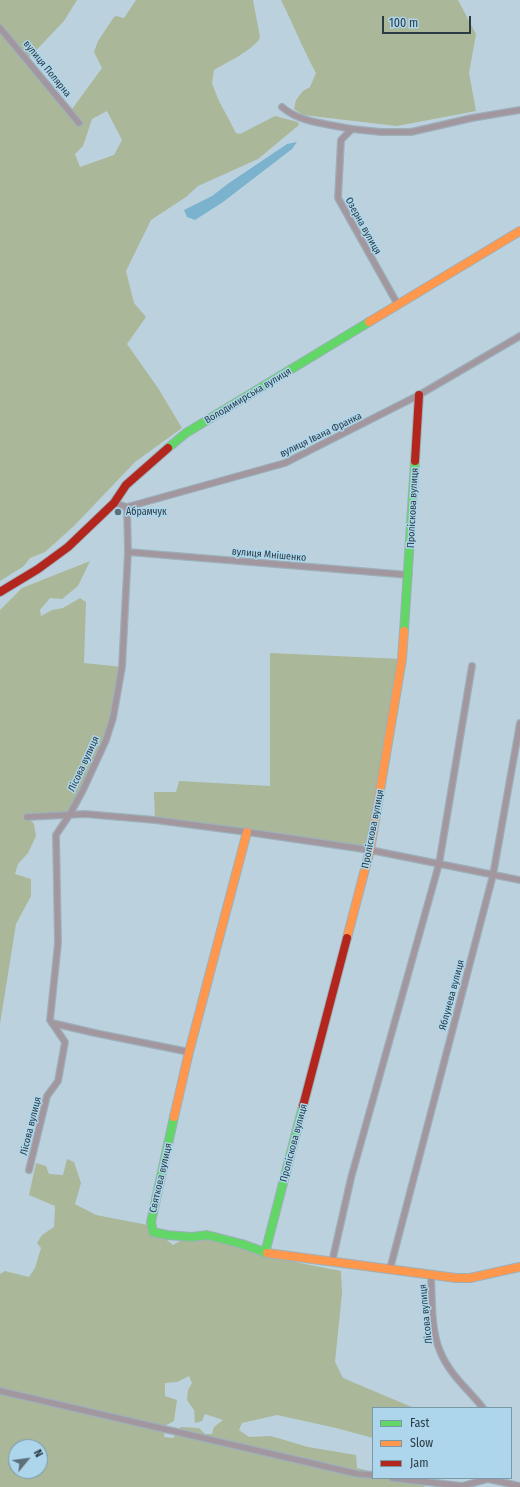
<!DOCTYPE html>
<html>
<head>
<meta charset="utf-8">
<style>
	body { margin:0 }
	#map { position:relative; width:520px; height:1487px; overflow:hidden; background:#bbd2de; font-family:"Fira Sans Condensed",sans-serif }
	canvas { display:block }
	.legend { position:absolute; left:372px; top:1407px; width:140px; height:72px; box-sizing:border-box; background:#add6ec; border:1px solid #7998a8; margin:0; padding:5px 7px; list-style:none; font-size:12px; color:#2a3b43 }
	.legend li { display:flex; align-items:center; gap:8px; height:20px }
	.legend b { width:20px; border:1px solid #7998a8 }
	.north { position:absolute; left:8px; top:1439px; width:40px; height:40px; box-sizing:border-box; background:#add6ec; border:1px solid #7998a8; border-radius:50%; rotate:61deg; font-size:11px; font-weight:700; line-height:16px; text-align:center; color:#2a3b43 }
	.north::after { content:''; display:block; margin:auto; width:14px; height:18px; background:#5d7079; clip-path:polygon(50% 0,100% 100%,50% 72%,0 100%) }
	.scale { position:absolute; left:382px; top:16px; width:89px; height:18px; box-sizing:border-box; border:2px solid #2a3b43; border-top:0; padding-left:5px; font-size:12px; line-height:14px; white-space:nowrap; color:#2a3b43; -webkit-text-stroke:3px #add6ec; paint-order:stroke }
</style>
</head>
<body>
<div id="map">
<canvas width="520" height="1487"></canvas>
<ul class="legend">
<li><b style="height:5px;background:#63d668"></b>Fast</li>
<li><b style="height:5px;background:#ff974d"></b>Slow</li>
<li><b style="height:5px;background:#b3261e"></b>Jam</li>
</ul>
<div class="north">N</div>
<div class="scale">100 m</div>
</div>
<script>
const g = document.querySelector('canvas').getContext('2d');
g.lineJoin = 'round';
function fillPath(path, color) {
  g.fillStyle = color;
  g.fill(path, 'evenodd');
}
function trace(path, color, width, dash) {
  g.strokeStyle = color;
  g.lineWidth = width;
  g.lineCap = dash ? 'butt' : 'round';
  g.setLineDash(dash || []);
  g.stroke(path);
}
function label(font, color, halo, rows, align = 'center') {
  g.font = font + ' "Fira Sans Condensed",sans-serif';
  g.lineWidth = 3;
  g.setLineDash([]);
  g.textBaseline = 'middle';
  g.strokeStyle = halo;
  g.fillStyle = color;
  for (const [text, x, y, turn = 0] of rows) {
    g.save();
    g.translate(x, y);
    g.rotate((+turn || 0) * Math.PI / 180);
    g.textAlign = isNaN(turn) ? turn : align;
    if (halo) g.strokeText(text, 0, 0);
    g.fillText(text, 0, 0);
    g.restore();
  }
}
fillPath(new Path2D(`
	M0,0h77l-13,21 -40,42 46,49 32,-44 -8,-16 4,-11 16,-24 2,-1 8,2 12,-18h117l7,37c-3,11 -36,27 -46,33l-2,13 6,16 18,34 4,1 35,-18 23,6 1,3 -41,34 -60,27 -12,11 -35,23 -25,51 8,32 12,14 -19,27 31,44 24,40 -47,34 -61,64 -29,26 -15,6 -6,8 -24,15zM107,111l15,29 -8,15 -34,12 -5,-13 8,-8 9,-27z
	M281,0h177l18,34 -7,39 7,38 -79,15 -94,-11 -9,-6 2,-9 7,-9 7,-4 6,-14c-13,-24 -23,-49 -35,-73z
	M90,561l-12,25 -16,13 -12,-1 -10,12 1,6 11,-6 11,-2 17,-10 6,4 -2,61 38,4 -9,51 -43,96 -42,3 6,7 2,12 -8,17 -10,11 -3,10 16,5v17l-15,28 -16,100v-414l22,-22z
	M270,653l132,6 -32,191 -215,-30 -1,-28h22l3,-11 91,5z
	M67,1159l7,3 7,21 -6,21 21,11 52,10 25,20 19,-11 108,29 41,8 1,22 -7,69 8,16 71,30h-41v30l-37,-10 -59,-13 -35,8 -3,7 10,7 22,-1 37,11 48,8 1,13 16,4v6h23l29,8 -1,1h-424v-213l5,-3 24,6 6,-9 6,-20 -4,-5 5,-8 12,-8 1,-21 -26,-11 7,-32 10,3 3,8 14,1zM189,1376l3,7 -4,7 -1,10 7,10 1,13 7,-2 3,-7 18,6 -9,7 -2,7h-7l-6,-6 -18,-1 -8,11 -9,-1 1,-11 9,-5 3,-21 -12,-4v-13l12,-1zM16,1447h24v24h-24z`), '#aab799');
fillPath(new Path2D(`
	M297,142l-5,7 -69,53 -28,18 -8,-3 -3,-7 28,-14 17,-13 58,-39z`), '#7bb2ce');
const street = new Path2D(`
	M0,28l79,95
	M282,107c18,16 47,17 70,22
	M398,305l-60,-107 3,-58 11,-11 29,3h30l61,-14 48,-8
	M114,503l13,4 158,-44 134,-68 101,-59
	M128,552l281,23
	M27,817l58,-3 70,6 92,12 123,18 150,30
	M52,1023l43,10 94,19
	M29,1170l18,-74 11,-15 7,-39 -15,-22 8,-77 -2,-108 14,-21 13,-24 23,-50 7,-22 9,-51 6,-115 -1,-45
	M332,1262l19,-84 88,-314 33,-198
	M390,1269l103,-394 27,-152
	M431,1274c1,23 0,57 9,77 9,23 28,38 43,57
	M0,1391l358,83 15,1
	M392,1478l70,8 26,-7 32,7`);
const fast = new Path2D(`
	M168,448l18,-15 183,-111
	M404,631l11,-170
	M174,1117l-23,105 2,10 14,3 25,2 15,-2 35,9 25,9
	M265,1253l38,-147`);
const slow = new Path2D(`
	M369,322l151,-91
	M347,938l23,-88 32,-191 2,-28
	M174,1117l15,-65 58,-220
	M267,1253l189,25h14l50,-11`);
const jam = new Path2D(`
	M415,461l4,-66
	M0,592l38,-23 30,-22 46,-44 12,-18 42,-37
	M303,1106l44,-168`);
trace(street, '#9db0ba', 8);
trace(fast, '#9db0ba', 10);
trace(slow, '#9db0ba', 10);
trace(jam, '#9db0ba', 10);
trace(street, '#a2969f', 5.5);
trace(fast, '#63d668', 8);
trace(slow, '#ff974d', 8);
trace(jam, '#b3261e', 8);
for (const [x, y, r, color] of [
	[118,512,4,"#5d7079"]
]) {
  const dot = new Path2D();
  dot.arc(x, y, r, 0, 2 * Math.PI);
  g.fillStyle = color;
  g.fill(dot);
  trace(dot, '#add6ec', 1.5);
}
label('10px', '#2a3b43', '#add6ec', [
	["вулиця Полярна",47,69,51],
	["Озерна вулиця",363,226,61],
	["Володимирська вулиця",248,396,-31],
	["вулиця Івана Франка",321,435,-26],
	["Проліскова вулиця",413,508,-87],
	["вулиця Мнішенко",269,555,5],
	["Лісова вулиця",84,764,-65],
	["Проліскова вулиця",373,829,-79],
	["Яблунева вулиця",452,995,-75],
	["Лісова вулиця",31,1126,-76],
	["Проліскова вулиця",294,1143,-75],
	["Святкова вулиця",161,1178,-77],
	["Лісова вулиця",426,1314,-96]
]);
label('10px', '#2a3b43', '#add6ec', [
	["Абрамчук",126,512]
], 'left');
</script>
</body>
</html>
